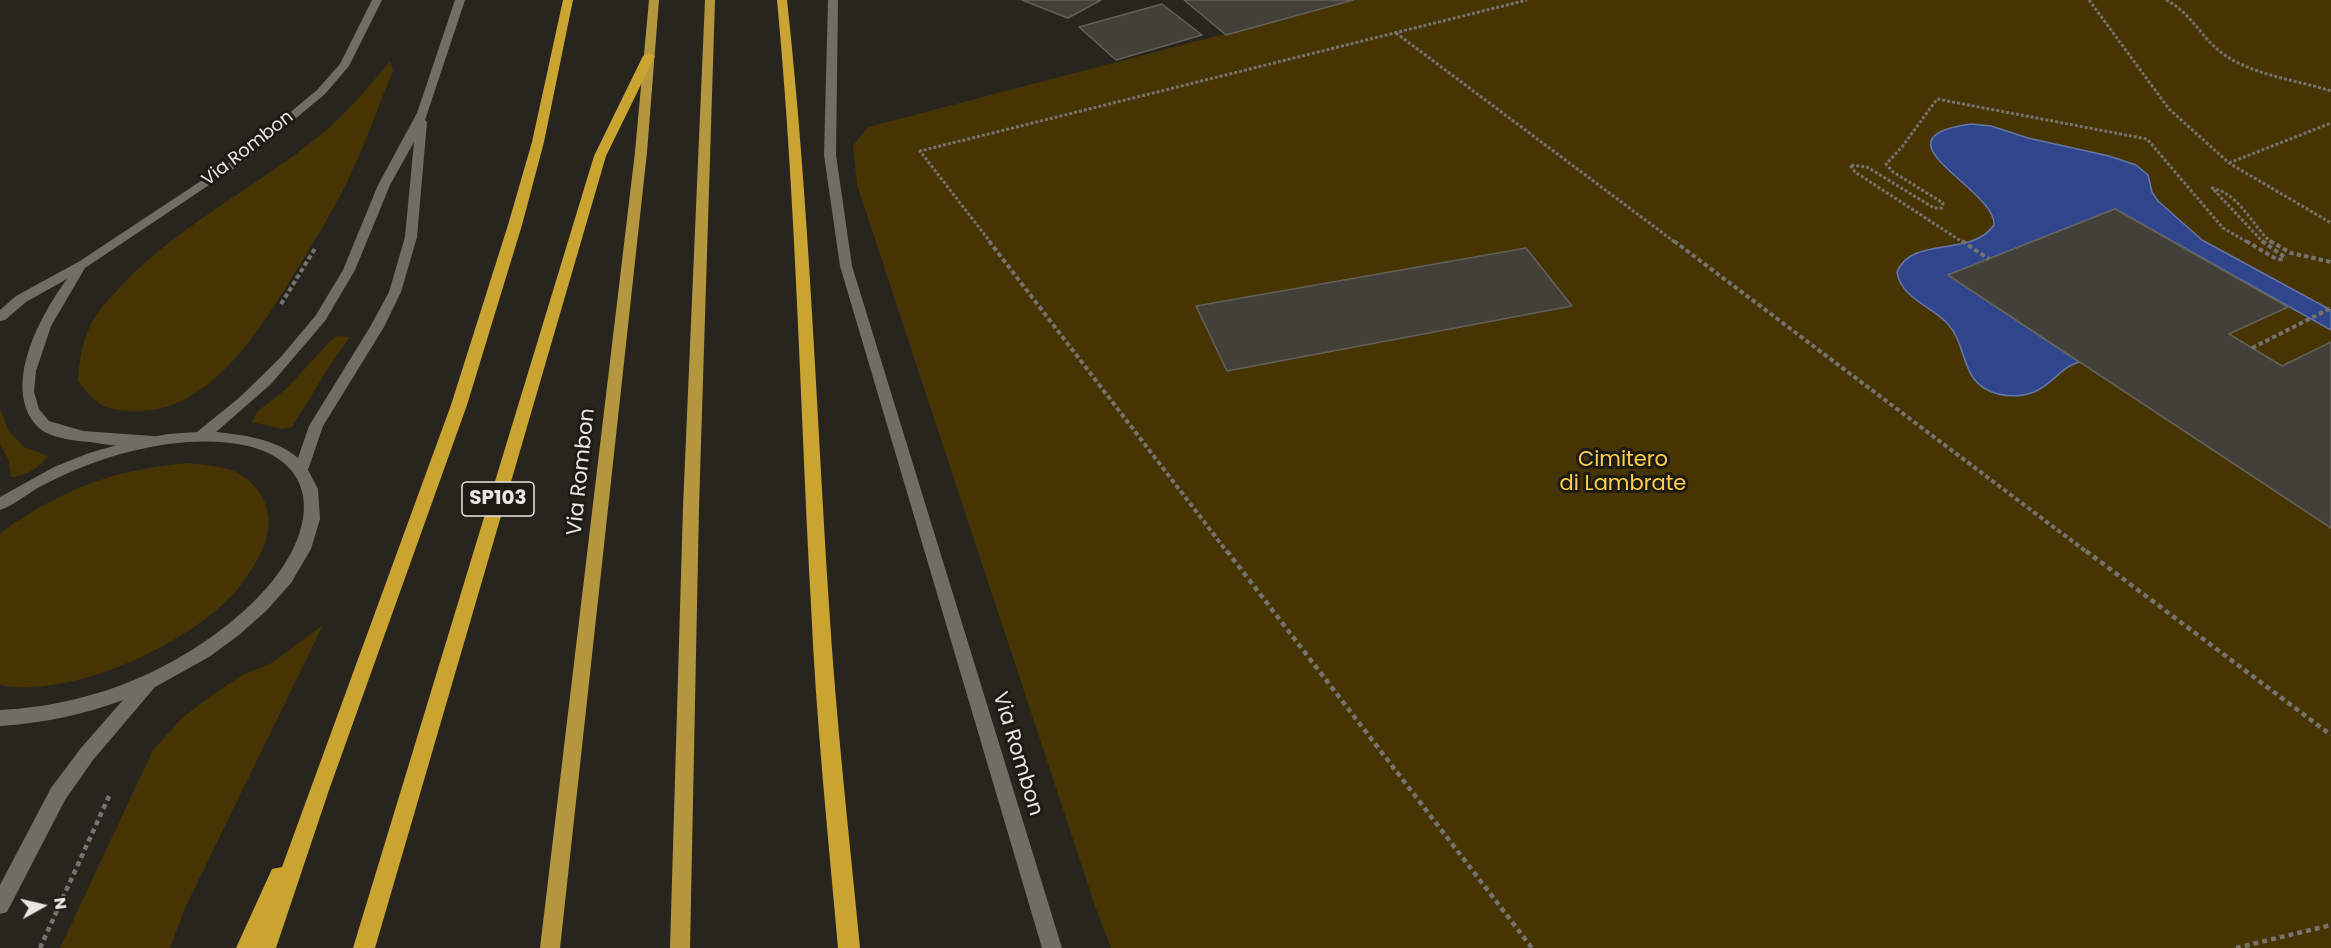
<!DOCTYPE html>
<html>
<head>
<meta charset="utf-8">
<style>
	body { margin:0 }
	#map { position:relative; width:2331px; height:948px; overflow:hidden; background:#28251f; font-family:Poppins,sans-serif }
	canvas { display:block }
	.north { position:absolute; left:12px; top:876px; width:60px; height:60px; -webkit-text-stroke:4px #1e1b15; paint-order:stroke; rotate:82deg; font-size:16px; font-weight:700; line-height:24px; text-align:center; color:#e9e7e2 }
	.north::after { content:''; display:block; margin:auto; width:21px; height:27px; background:#e9e7e2; clip-path:polygon(50% 0,100% 100%,50% 72%,0 100%) }
</style>
</head>
<body>
<div id="map">
<canvas width="2331" height="948"></canvas>
<div class="north">N</div>
</div>
<script>
const g = document.querySelector('canvas').getContext('2d');
g.lineJoin = 'round';
function fillPath(path, color) {
  g.fillStyle = color;
  g.fill(path, 'evenodd');
}
function trace(path, color, width, dash) {
  g.strokeStyle = color;
  g.lineWidth = width;
  g.lineCap = dash ? 'butt' : 'round';
  g.setLineDash(dash || []);
  g.stroke(path);
}
function label(font, color, halo, rows, align = 'center') {
  g.font = font + ' Poppins,sans-serif';
  g.lineWidth = 6;
  g.setLineDash([]);
  g.textBaseline = 'middle';
  g.strokeStyle = halo;
  g.fillStyle = color;
  for (const [text, x, y, turn = 0] of rows) {
    g.save();
    g.translate(x, y);
    g.rotate((+turn || 0) * Math.PI / 180);
    g.textAlign = isNaN(turn) ? turn : align;
    if (halo) g.strokeText(text, 0, 0);
    g.fillText(text, 0, 0);
    g.restore();
  }
}
fillPath(new Path2D(`
	M1354,0h977v948h-1220l-15,-39 -239,-724 -4,-40 15,-18z
	M390,61l3,10c-15,36 -28,74 -45,109 -17,35 -37,67 -57,99 -32,53 -82,132 -152,132 -32,0 -42,-4 -61,-30 1,-19 4,-39 13,-57 8,-16 22,-29 34,-42 59,-61 136,-97 200,-151 24,-21 45,-45 65,-70z
	M337,336l12,1 -1,3 -16,22 -40,65 -10,2 -30,-7 5,-10 30,-24 44,-48z
	M0,409l9,22 15,16 24,9c-8,11 -23,21 -37,21l-2,-16 -9,-17z
	M190,463c13,2 28,3 41,7 16,6 28,18 34,33 9,23 0,45 -12,64 -5,7 -10,16 -16,23 -47,54 -165,109 -237,95v-151c8,-8 18,-13 27,-19 53,-33 101,-47 163,-52z
	M323,625l-138,283 -15,40h-110l93,-198 30,-33 28,-21 31,-21 28,-11z`), '#463402');
const water = new Path2D(`
	M1971,124l20,2 37,12 81,18 27,9 12,10 4,17 6,9 44,39 129,70v20l-216,-121 -167,66 131,87c-18,5 -27,23 -45,30 -11,4 -24,5 -36,2 -40,-11 -28,-46 -51,-71 -15,-16 -47,-26 -50,-51 15,-37 74,-14 97,-47 3,-36 -127,-87 -23,-101z`);
fillPath(water, '#2f468c');
trace(water, '#6776a6', 1.5);
const building = new Path2D(`
	M1022,0h79l-33,18z
	M1184,0h169l-127,35z
	M1162,4l40,31 -86,25 -37,-33z
	M2115,209l173,98 -59,27 53,32 49,-24v186l-383,-253z
	M1526,248l46,58 -345,65 -31,-65z`);
fillPath(building, '#434039');
trace(building, '#636059', 1.5);
trace(new Path2D(`
	M2089,0l80,109 60,54 102,60
	M2166,0c26,13 36,40 60,56 31,20 71,24 105,35
	M1396,33l280,210
	M2229,163l102,-40
	M991,243l-71,-92 607,-151
	M1964,243l-109,-71 -5,-7 17,2 67,41h8l1,-5 -50,-31 -7,-8 16,-17 35,-48 210,40 76,89 26,15
	M2264,243l-52,-55c28,6 40,38 60,55`), '#76736e', 3, [3, 2]);
trace(new Path2D(`
	M989,241l239,312
	M1674,241l414,312
	M1962,241l27,18
	M2246,241l32,19 8,-2
	M2262,241l24,17
	M2270,241l21,12 40,9
	M281,304l35,-57
	M2252,348l79,-40`), '#76736e', 4, [4.5, 3]);
trace(new Path2D(`
	M1227,551l305,397
	M2086,551l245,184
	M40,948l70,-154
	M2236,948l95,-23`), '#76736e', 4.5, [5, 4]);
fillPath(new Path2D(`
	M372,0h10l-33,66 -24,28 -83,69 -157,105 -34,58 -15,45 -2,21 5,17 10,12 34,10 70,5 5,1 2,4 -2,4c-17,5 -50,0 -68,-3 -15,-1 -41,-4 -52,-15 -38,-39 3,-113 29,-148l-41,23 -21,18 -5,1v-11l16,-14 64,-35 154,-102 83,-69 23,-26z
	M828,0h10l-2,155 16,111 210,682h-20l-202,-682 -16,-111z`), '#716d66');
fillPath(new Path2D(`
	M455,0h10l-40,120 2,2 -10,115 -16,55 -17,35 -61,99 -15,44 10,19 2,30 -9,30 -20,34 -24,27 -28,25 -30,22 -54,30 -62,73 -28,40 -58,112 -7,2v-29l51,-97 30,-40 42,-48c-40,15 -80,23 -123,26v-16c83,-4 161,-33 226,-84 114,-88 110,-203 -58,-182 -44,6 -86,21 -125,41 -14,7 -28,20 -43,25v-13l54,-30 35,-14 42,-12 37,-7 29,-2 43,-35 40,-39 36,-43 27,-45 35,-85 39,-72zM414,142l-9,95 -16,55 -19,35 -61,99 -11,32c-22,-19 -54,-23 -82,-26l55,-48 54,-63 30,-51 35,-85z`), '#716d66');
fillPath(new Path2D(`
	M649,0h10l-12,152 -87,796h-20l95,-796z
	M705,0h10l-16,507 -9,441h-20l13,-441z`), '#b4963e');
fillPath(new Path2D(`
	M563,0h10l-29,142 -22,83 -55,180 -138,385 -53,158h-40l36,-79 10,-2 169,-462 57,-180 24,-83z
	M777,0h10c22,201 29,403 42,605 7,115 20,229 31,343h-22c-10,-114 -22,-228 -27,-343 -11,-202 -15,-404 -34,-605z
	M649,53l6,3 -49,100 -231,792h-22l241,-792 49,-100z`), '#caa430');
label('18px', '#e9e7e2', '#1e1b15', [
	["Via Rombon",248,149,-38]
]);
for (const [x, y, w] of [
	[498,499,72]
]) {
  const box = new Path2D();
  box.roundRect(x - w / 2, y - 17, w, 34, 4.5);
  g.fillStyle = '#1e1b15';
  g.fill(box);
  trace(box, '#e9e7e2', 1.5);
}
label('bold 20px', '#e9e7e2', null, [
	["SP103",498,499]
]);
label('21px', '#fccd4e', '#1e1b15', [
	["Cimitero",1623,461],
	["di Lambrate",1623,485]
]);
label('21px', '#e9e7e2', '#1e1b15', [
	["Via Rombon",582,472,-84],
	["Via Rombon",1017,754,73]
]);
</script>
</body>
</html>
